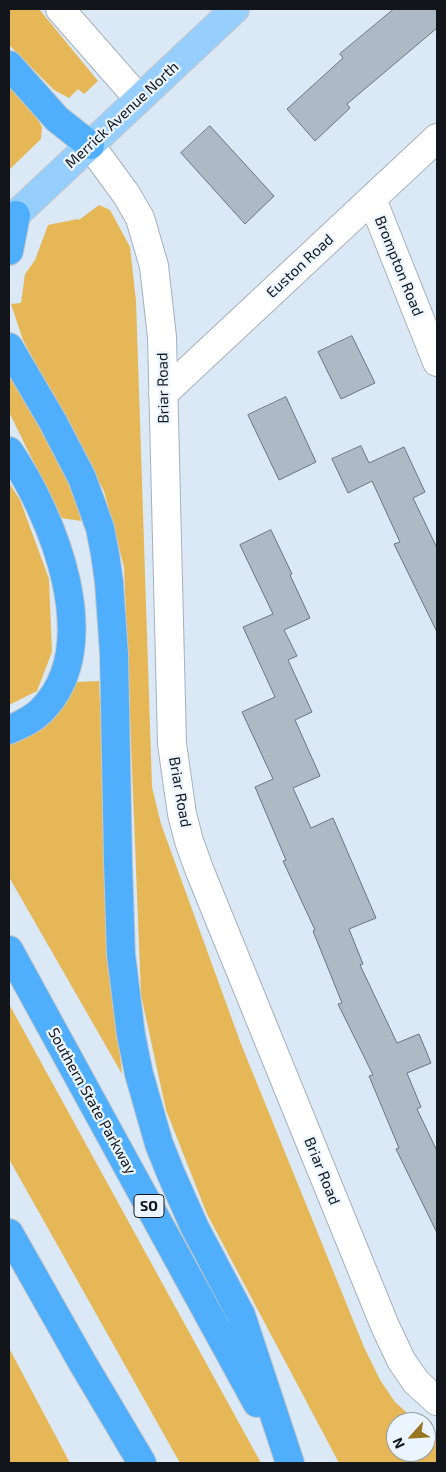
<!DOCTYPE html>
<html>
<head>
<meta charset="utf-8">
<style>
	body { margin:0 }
	#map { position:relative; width:446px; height:1472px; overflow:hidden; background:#dbe8f5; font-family:"Exo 2",sans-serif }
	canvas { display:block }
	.frame { position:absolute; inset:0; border:10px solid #12161a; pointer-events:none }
	.north { position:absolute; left:386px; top:1412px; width:50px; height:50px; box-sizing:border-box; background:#eaf5ff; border:1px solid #949ca3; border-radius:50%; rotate:244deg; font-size:14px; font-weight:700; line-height:20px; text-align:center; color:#12161a }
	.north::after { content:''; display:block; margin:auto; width:18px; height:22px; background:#9a7520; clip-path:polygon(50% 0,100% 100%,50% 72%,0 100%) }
</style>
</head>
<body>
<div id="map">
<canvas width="446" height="1472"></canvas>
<div class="frame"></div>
<div class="north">N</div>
</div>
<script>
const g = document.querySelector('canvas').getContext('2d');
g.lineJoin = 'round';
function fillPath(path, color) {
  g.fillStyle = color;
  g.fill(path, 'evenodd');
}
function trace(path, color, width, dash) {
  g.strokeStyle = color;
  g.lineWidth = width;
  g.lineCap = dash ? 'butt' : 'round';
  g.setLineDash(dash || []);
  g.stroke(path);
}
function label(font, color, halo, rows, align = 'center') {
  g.font = font + ' "Exo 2",sans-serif';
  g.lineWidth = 4.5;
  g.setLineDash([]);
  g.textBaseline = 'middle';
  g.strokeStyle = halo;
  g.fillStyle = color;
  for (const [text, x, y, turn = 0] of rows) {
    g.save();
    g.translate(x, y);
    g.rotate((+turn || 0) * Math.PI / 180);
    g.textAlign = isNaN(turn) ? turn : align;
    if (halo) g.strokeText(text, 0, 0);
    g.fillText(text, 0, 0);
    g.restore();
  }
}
fillPath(new Path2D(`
	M9,9h30l59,72 -14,13 -6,-5 -9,9 -15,-8 -45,-45z
	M9,87l25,26 8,14 -1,12 -32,31z
	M99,205l11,5 20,37 6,54 16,486 9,37 80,220 123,303 16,33 15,22 22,20h-21v30h30v-23l11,8v26h-98l-132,-249 -41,-104 -25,-115 -17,-428 -20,-76 -81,-151 -12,-36 10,-1 4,-29 10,-14 13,-35 30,-6 1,1z
	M9,376l38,61 27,52 7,32 -20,-3 -52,-106z
	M9,483l11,17 29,79 3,73 -15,39 -28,14z
	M99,681l16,324 7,69 -113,-197v-133l37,-19 31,-43z
	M9,1004l252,459h-81l-171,-304z
	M9,1348l61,115h-61z`), '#e5b757');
const building = new Path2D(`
	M394,9h43v19l-90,76 3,4 -35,33 -28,-32 56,-51 -3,-4z
	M210,126l64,70 -29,28 -64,-71z
	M352,336l23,47 -34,16 -23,-47z
	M286,397l30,65 -37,18 -31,-65z
	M361,446l8,17 35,-16 21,45 -12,6 24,50v84l-43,-88 6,-2 -28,-61 -24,12 -16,-34z
	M271,530l21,44 -2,1 20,43 -26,12 13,26 -9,4 24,52 -17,8 25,56 -27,12 18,40 22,-10 43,100 -27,11 14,35 -3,1 37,78 22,-9 12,29 -24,10 14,34 -4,2 20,42v82l-41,-84 3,-1 -30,-72 4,-1 -35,-71 4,-1 -29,-72 2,-1 -32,-69 3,-1 -31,-73 18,-8 -31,-67 33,-15 -32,-70 30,-13 -33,-69z`);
fillPath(building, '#adbac6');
trace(building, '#697580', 1);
const minor = new Path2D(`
	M60,9l79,90
	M90,145l36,49 14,24 14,48 8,71 10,407 10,70 7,27 10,28 186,457 16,34 15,22 21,19
	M372,199l65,163
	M163,394l274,-256`);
const major = new Path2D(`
	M9,221l226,-212`);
const highway = new Path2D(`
	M9,65l48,54 33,26
	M9,251l7,-36
	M9,347l44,75 29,56 18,50 5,26 4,28 5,72 4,208 3,92 10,81 8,39 20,70 12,30 24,54 46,87 49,148
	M9,451c43,63 98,195 32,260 -9,9 -21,14 -32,19
	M9,950l248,453
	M9,1233l73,129 60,101`);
trace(minor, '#a4b1bd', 30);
trace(major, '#c6c7c8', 30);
trace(highway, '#c6c7c8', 30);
trace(minor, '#fff', 28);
trace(major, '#96cffe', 28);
trace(highway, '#50affd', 28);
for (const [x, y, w] of [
	[149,1206,30]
]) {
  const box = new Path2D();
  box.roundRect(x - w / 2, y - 11.5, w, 23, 4);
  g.fillStyle = '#eaf5ff';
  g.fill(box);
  trace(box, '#12161a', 1);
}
label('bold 14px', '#12161a', null, [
	["SO",149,1206]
]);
label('15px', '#12161a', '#eaf5ff', [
	["Merrick Avenue North",122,115,-43],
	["Euston Road",300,266,-43],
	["Brompton Road",399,266,68],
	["Briar Road",163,388,-91],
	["Briar Road",180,792,80],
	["Southern State Parkway",92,1101,61],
	["Briar Road",322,1171,68]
]);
</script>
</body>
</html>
